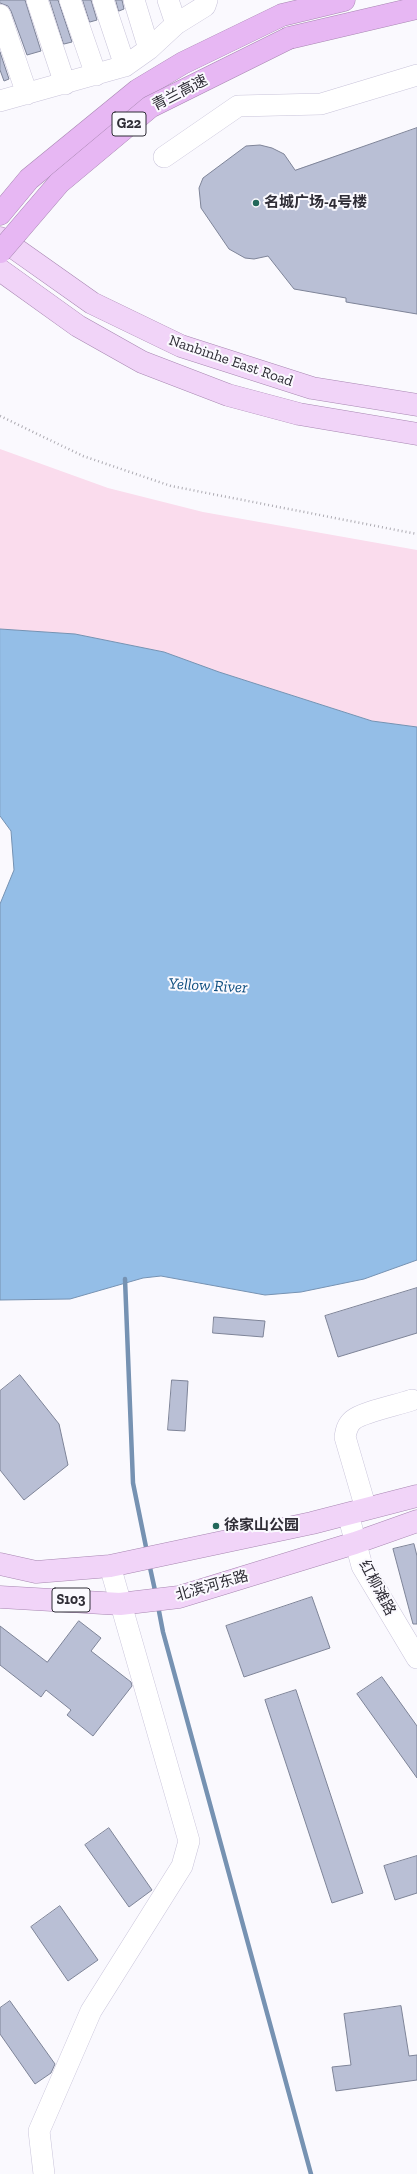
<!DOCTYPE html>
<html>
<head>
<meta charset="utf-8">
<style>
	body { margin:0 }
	canvas { display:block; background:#faf9fe }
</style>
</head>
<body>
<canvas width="417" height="2174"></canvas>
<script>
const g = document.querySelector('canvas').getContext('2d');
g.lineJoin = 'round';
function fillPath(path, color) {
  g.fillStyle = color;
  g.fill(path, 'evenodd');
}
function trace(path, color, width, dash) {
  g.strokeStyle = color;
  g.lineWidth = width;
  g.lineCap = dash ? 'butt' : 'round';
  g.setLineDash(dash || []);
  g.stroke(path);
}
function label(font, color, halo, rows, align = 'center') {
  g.font = font + ' "Zilla Slab","Noto Sans SC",serif';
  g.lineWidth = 4;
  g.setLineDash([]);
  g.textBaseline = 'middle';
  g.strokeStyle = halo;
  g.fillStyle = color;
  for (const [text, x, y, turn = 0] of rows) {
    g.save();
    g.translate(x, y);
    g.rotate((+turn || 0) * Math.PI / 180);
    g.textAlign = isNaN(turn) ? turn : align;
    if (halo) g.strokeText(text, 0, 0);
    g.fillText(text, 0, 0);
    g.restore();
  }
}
fillPath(new Path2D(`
	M0,449l108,39 95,24 214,38v177l-44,-6 -154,-49 -55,-20 -89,-18 -75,-5z`), '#fadced');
const water = new Path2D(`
	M0,629l75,5 89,18 55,20 153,49 45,6v533l-53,19 -63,13 -36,3 -104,-19 -18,2 -73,21 -70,1v-396l14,-34 -3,-39 -11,-15z`);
fillPath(water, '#94bee7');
trace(water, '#7692b2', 1);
trace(new Path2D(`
	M125,1279l8,204 14,69
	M149,1563l7,32
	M158,1606l5,26 148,542`), '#7692b2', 4.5);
const building = new Path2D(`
	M0,0h25l16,51 -14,4 -16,-44 -3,-5 -8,-3z
	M50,0h8l14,42 -8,2z
	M83,0h8l6,20 -7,2z
	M116,0h6l2,9 -5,2z
	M0,52l9,27 -5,2 -4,-11z
	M417,128v186l-71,-12v-4l-52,-9 -26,-33 -14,3 -9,-1 -16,-9 -28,-41 -2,-20 4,-10 43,-32 14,-1 12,3 12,6 11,16z
	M417,1288v45l-79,24 -13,-41z
	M214,1317l51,4 -2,16 -50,-4z
	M20,1375l39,49 9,41 -44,35 -24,-30v-79z
	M172,1380l16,1 -3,50 -17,-1z
	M414,1544l3,12v68h-4l-20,-75z
	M312,1597l18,51 -86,29 -18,-51z
	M79,1621l22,17 -10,13 40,31 1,4 -39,50 -26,-21 4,-5 -25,-20 -5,7 -41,-32v-39l47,36z
	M382,1677l35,49v52l-60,-84z
	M296,1690l67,203 -31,10 -67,-203z
	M109,1828l43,62 -23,17 -44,-62z
	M417,1856v37l-22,7 -11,-34z
	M60,1906l38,54 -30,21 -37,-54z
	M10,2001l45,63 -4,9 -16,11 -35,-50v-26z
	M401,2006l8,50 8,-1v25l-81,11 -4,-24 19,-2 -7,-51z`);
fillPath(building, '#b9bfd5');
trace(building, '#7e8498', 1);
const minor = new Path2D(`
	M37,0l28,84
	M70,0l26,75
	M103,0l22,66
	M134,0l15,49
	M168,0l8,24
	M0,15l27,79
	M0,101l125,-35 24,-17 27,-25 29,-18 2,-6
	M164,157l74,-51 83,-2 96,-29
	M366,1509l-21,-72c1,-6 2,-12 8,-17 10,-8 45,-15 59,-20
	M348,1514l14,52 55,92
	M44,2174l-5,-43 52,-120 91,-145 7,-25 -79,-275`);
const major = new Path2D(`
	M0,238l92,65 89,43 131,42 105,17
	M0,270l78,56 64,36 86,33 71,19 118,20
	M0,1564l36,8 74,-6 202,-43 105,-27
	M0,1597l120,7 59,-7 176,-54 62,-22`);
const highway = new Path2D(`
	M289,38l128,-30
	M0,214l29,-35 109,-89 45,-27 99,-48 62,-15`);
trace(minor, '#c9c4da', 22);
trace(major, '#a787b1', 23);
trace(highway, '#a787b1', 23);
trace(new Path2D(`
	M0,416l83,40 88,30 246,48`), '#adabb2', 2.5, [1, 3]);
trace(minor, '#fff', 21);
trace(major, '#f1d4f8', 22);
trace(highway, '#e7b7f3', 22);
const highwayBridge = new Path2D(`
	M0,252l59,-69 91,-76 139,-69`);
trace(highwayBridge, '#a787b1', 23, []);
trace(highwayBridge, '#e7b7f3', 22);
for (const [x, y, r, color] of [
	[256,203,4,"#22675a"],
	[216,1526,4,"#22675a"]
]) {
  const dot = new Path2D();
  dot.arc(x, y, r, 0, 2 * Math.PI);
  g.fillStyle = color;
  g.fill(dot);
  trace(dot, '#faf9fe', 1.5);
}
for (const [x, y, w] of [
	[129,124,34],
	[71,1600,38]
]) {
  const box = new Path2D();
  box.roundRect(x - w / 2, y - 12, w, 24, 3);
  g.fillStyle = '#faf9fe';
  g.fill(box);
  trace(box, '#2f2d36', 1);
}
label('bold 14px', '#2f2d36', null, [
	["G22",129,124],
	["S103",71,1600]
]);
label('15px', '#2f2d36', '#faf9fe', [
	["青兰高速",180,93,-27],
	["Nanbinhe East Road",231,361,19],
	["北滨河东路",212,1586,-16],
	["红柳滩路",377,1588,62]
]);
label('bold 15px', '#2f2d36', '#faf9fe', [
	["名城广场-4号楼",264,203],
	["徐家山公园",224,1526]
], 'left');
label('italic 16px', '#0a4b7d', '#faf9fe', [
	["Yellow River",208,986,3]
]);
</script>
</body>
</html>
